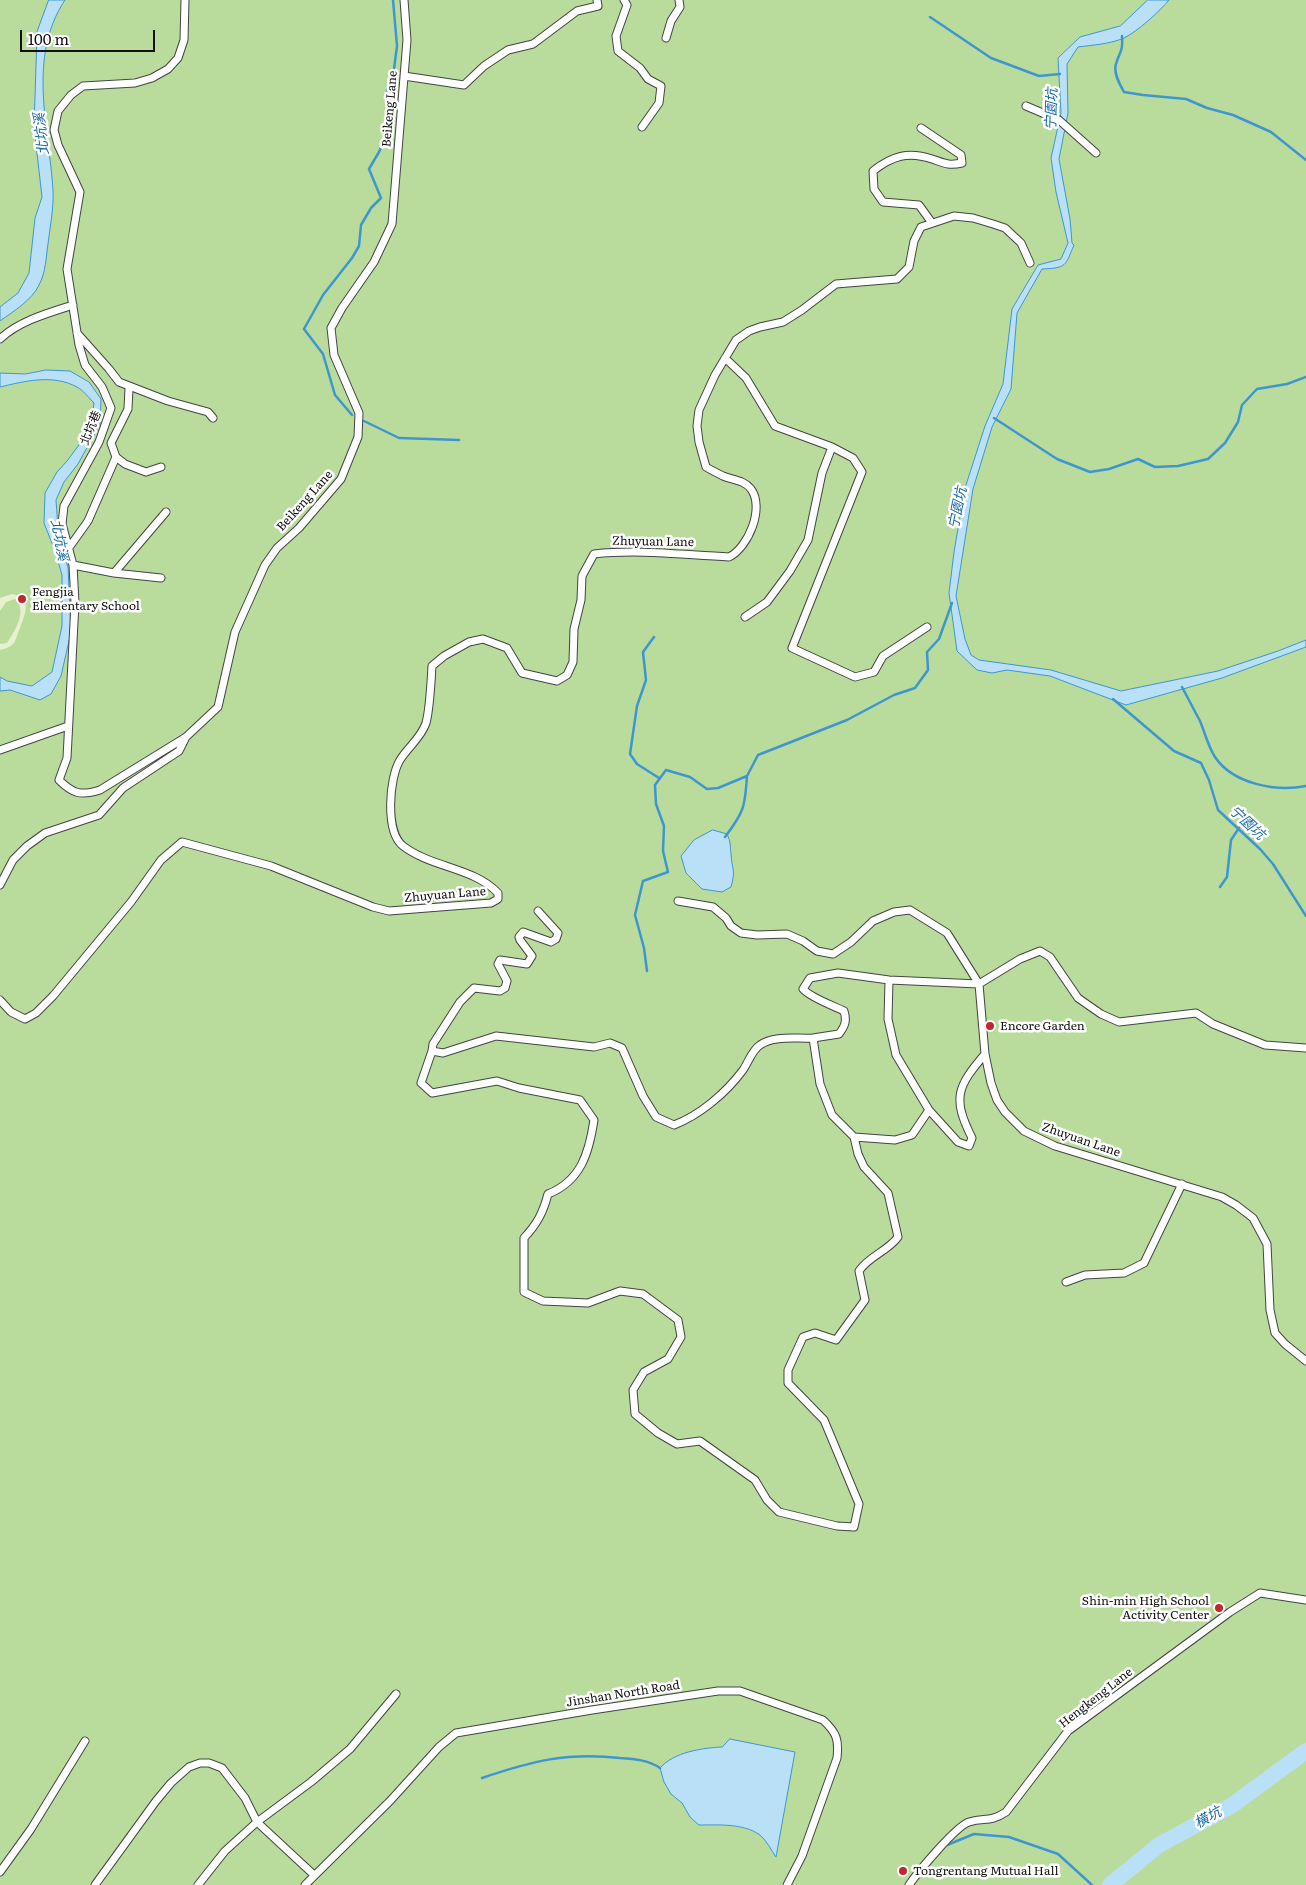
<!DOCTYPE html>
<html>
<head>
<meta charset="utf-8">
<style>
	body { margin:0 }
	#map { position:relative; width:1306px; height:1885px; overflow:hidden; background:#fffdf5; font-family:Literata,serif }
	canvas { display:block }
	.scale { position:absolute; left:20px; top:30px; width:135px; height:22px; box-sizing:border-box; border:2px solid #111; border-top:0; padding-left:6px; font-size:15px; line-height:18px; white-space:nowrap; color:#111; -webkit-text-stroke:4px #fff; paint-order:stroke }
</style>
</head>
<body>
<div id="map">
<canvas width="1306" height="1885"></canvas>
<div class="scale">100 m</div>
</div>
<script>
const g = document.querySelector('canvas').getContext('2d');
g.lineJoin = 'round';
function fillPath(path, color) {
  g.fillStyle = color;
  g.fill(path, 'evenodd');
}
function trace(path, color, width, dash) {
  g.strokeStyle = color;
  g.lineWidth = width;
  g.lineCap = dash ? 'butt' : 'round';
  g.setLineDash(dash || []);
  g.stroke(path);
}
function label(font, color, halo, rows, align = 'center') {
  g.font = font + ' Literata,"Noto Sans TC",serif';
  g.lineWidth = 5;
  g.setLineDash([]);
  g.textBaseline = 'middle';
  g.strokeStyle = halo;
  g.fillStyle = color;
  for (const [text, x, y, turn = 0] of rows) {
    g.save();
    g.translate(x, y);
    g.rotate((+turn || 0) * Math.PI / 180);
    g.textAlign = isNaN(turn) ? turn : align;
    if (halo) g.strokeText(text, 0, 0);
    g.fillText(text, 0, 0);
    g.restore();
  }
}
fillPath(new Path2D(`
	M0,0h1306v1885h-1306z`), '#b9dc9c');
fillPath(new Path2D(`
	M12,594c21,4 13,20 8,34 -2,4 -4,11 -6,15 -4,4 -9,6 -14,7v-6l7,-1c8,-12 21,-33 8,-44l-9,3 -6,9v-13z`), '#e6f2cf');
const water = new Path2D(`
	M49,0h16c-38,57 -16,127 -12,190 1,18 -3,36 -5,54 -2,13 -2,28 -9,41 -7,15 -25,26 -39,36v-14l18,-14 11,-20 6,-55 7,-21 -8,-70 2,-61 1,-34z
	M1148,0h21c-10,12 -31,31 -45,38 -14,6 -31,7 -46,9l-11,17 1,49 -9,46 11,60 2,24 2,2c-9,21 -7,23 -32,24l-25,44 -6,76 -19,38 -19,62 -17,107 9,43 6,16 8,5 72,10 70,21 97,-20 60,-20 28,-11v7l-84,31 -96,27 -76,-29 -43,-6 -15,3 -15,-3 -20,-19 -8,-58 5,-41 11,-64 20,-62 18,-42 9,-75 26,-44 23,-6 7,-16 -12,-51 -5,-34 10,-45 -3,-55 22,-21 40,-11z
	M46,370l24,1 19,11 12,17 -1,25 -22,40 -14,18 -8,18 3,42 9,25 3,65 -10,44 -10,18 -11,6 -30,-10 -10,1v-14l7,4 25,5 20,-14 10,-46v-51l-7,-24 -11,-28 1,-30 12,-21 10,-11 23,-31 4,-27c-5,-5 -11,-13 -17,-16 -24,-13 -52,-6 -77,0v-14l25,1z
	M713,830l14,4c4,8 3,12 4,20 1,17 5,15 0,33l-9,5 -20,-3 -16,-16 -5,-17 13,-16z
	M730,1739l65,13 -19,105c-5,-7 -9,-16 -16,-22 -17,-12 -42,-10 -61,-10l-9,-8 -8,-14 -11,-9 -7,-12 -4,-14c14,-16 42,-20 62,-21z`);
fillPath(water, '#b9e0f7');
trace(water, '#3f96cf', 1);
trace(new Path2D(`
	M930,17l61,41 48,18 21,-2
	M1122,36c1,17 -2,14 -6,28 -3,9 4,21 8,28l19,3 43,4 21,9 26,7 38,17 35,28
	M352,415l-17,-20 -12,-41 -19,-25 19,-34 29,-37 7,-12 2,-21 10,-17 10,-10 -12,-29 10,-17 9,-21 -1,-40 7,-22 3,-23 -4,-46
	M994,418l63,41 33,13 19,-3 29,-10 17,8 23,-1 30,-7 17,-16 13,-21 4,-17 15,-16 30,-5 19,-7
	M364,421l35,17 60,2
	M654,637l-11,15 3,28 -9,26 -7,48 7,10 22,14
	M1182,687c6,11 12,23 18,34 5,12 8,25 15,36 18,27 61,35 91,29
	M1113,699l61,52 27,12 8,17 9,30 42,39 13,15 33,52
	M725,837c19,-25 20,-30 22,-61
	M1220,887l7,-10 4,-37 8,-12
	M647,971l-3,-23 -9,-33 8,-34 25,-9 -5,-21 1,-25 -8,-22 -1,-19 11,-15 24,7 17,12 11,-1 29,-12 11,-21 89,-35 47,-25 21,-7 13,-18 -1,-18 12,-13 13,-36
	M482,1778c50,-17 85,-26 138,-20 15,1 28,2 40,10
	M947,1845l27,-11 35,3 49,17 34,31`), '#3f96cf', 2.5);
trace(new Path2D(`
	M1110,1885l49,-40 72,-39 75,-55`), '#b9e0f7', 16);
const street = new Path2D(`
	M185,0l-1,40 -6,18 -10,11 -16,9 -17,5 -52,3 -12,9 -13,16 -4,19 4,15 22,47 -13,77 12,76 6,20 17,22 9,21 -12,34 -35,64 -2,18 11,41 2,38 -8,155 -8,22c14,14 22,16 41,10l86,-53
	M624,0l3,5 -11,31 2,15 22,17 8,11 13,7 -2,17 -17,24
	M666,38l5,-17 9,-14 -1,-7
	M404,76l60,9 20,-19 24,-16 25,-6 44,-33 21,-5 -1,-6
	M1026,106l33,14 37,33
	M921,128l40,27 1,8c-14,3 -18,0 -30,-4 -24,-8 -40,-3 -59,12l1,18 9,13 36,3 13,18
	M77,333l32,36 10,13 49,19 40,11 5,6
	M0,339c19,-18 48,-26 73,-34
	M725,358l21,20 29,48 57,21 21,11 9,14 -70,176 63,29 19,-5 9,-16 44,-29
	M129,388l-1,21 -17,34 5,14 9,7 21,8 15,-5
	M68,549l20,-28 28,-64
	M73,565l41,8 52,-61
	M114,573l47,5
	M745,617l22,-15 23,-31 18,-31 14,-67 10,-26
	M0,750l68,-24
	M0,885l13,-25 14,-14 18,-13 54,-18 24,-27 56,-37 7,-14 32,-30 17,-75 30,-67 12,-17 22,-20 42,-49 17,-42 1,-24 -25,-58 -3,-27 11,-20 32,-46 18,-38 15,-184 -3,-40
	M678,901l35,6 13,11 5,8 10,7 16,2 30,-1 16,7 14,10 16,3 18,-12 22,-21 21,-9 16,-2 37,23 32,51
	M538,911l20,22 -2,6 -5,3 -28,-10 -4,5 1,3 12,16 -5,8 -27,-4 -2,4 9,17 -2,7 -5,3 -26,-3 -14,14 -27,42 -1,7 -11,32 11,10 65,-12 22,7 61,12 14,20c-5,33 -13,61 -46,74 -5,19 -11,30 -24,44v54l19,9 45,2 32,-12 23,3 35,26 3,17 -13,22 -24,13 -11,18 2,24 23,19 19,11 23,-3 55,39 12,20 12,12 58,14 17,1 5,-23 -35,-84 -36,-37v-13l15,-33 12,-4 21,7 29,-40 -6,-29c11,-16 28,-19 39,-34l-10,-44 -24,-26 -6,-13 -4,-17
	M889,980l-1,39 8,36 33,55
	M0,1000l11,12 14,7 11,-6 17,-17 78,-94 30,-42 21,-18 89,24 102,41 16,4 102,-8 7,-4v-6c-25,-26 -66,-25 -95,-47 -18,-14 -14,-68 -3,-86 8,-13 21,-22 26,-37 4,-15 5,-41 6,-57l12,-10 25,-14 14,-3 24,9 15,25 35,8 10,-6 6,-13 1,-33 7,-29 1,-24 12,-22c45,-5 90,1 135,3 19,-9 36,-49 22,-68 -7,-9 -18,-9 -28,-13 -6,-3 -12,-6 -17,-9l-7,-25 -2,-16 2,-16 16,-35 21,-35 13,-9 11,-4 23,-5 19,-12 34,-26 61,-5 12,-12 5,-26 7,-14 33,-11 19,2 20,6 12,4 16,15 9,20
	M813,1038l26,-4c6,-8 8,-13 5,-23 -12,-6 -33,-13 -41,-22l7,-11 28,-5 51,7 90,4
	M1306,1048l-41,-3 -52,-21 -17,-11 -77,9 -18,-8 -23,-16 -28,-41 -10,-6 -20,8 -41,25 6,70 6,29 6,17 8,12 19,19 31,15 167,51 14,8 17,13 14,26 3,66 5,23 10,11 21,17
	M432,1051l11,2 53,-17 98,11 16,-4 12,5 21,48 13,21 18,8c26,-10 52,-32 69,-55 5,-7 9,-20 17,-25 14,-10 37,-6 53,-7l7,46 12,31 22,22 41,3 17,-5 17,-25 29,32 11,4 3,-8c-20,-40 -15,-51 13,-84
	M1066,1282l19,-7 39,-2 20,-10 38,-79
	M0,1872l31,-43 54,-88
	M95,1885l61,-84 15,-18 18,-16 11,-4h9l13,5 23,30 12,24 57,53
	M198,1885l27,-34 32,-29 54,-40 39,-33 46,-55
	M305,1885l85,-84 49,-54 17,-14 136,-23 126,-19h22l83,29c14,13 16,20 14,38l-35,98 -15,29
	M909,1885c9,-13 47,-59 60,-63 16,-5 20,1 37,-10l62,-81 162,-119 30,-19 46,7`);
trace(street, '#444', 9);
trace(street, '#fff', 7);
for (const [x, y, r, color] of [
	[22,599,5,"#c4262e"],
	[990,1026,5,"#c4262e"],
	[1219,1608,5,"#c4262e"],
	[903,1871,5,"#c4262e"]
]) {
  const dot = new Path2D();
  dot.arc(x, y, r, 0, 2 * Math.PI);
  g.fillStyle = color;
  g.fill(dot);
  trace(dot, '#fff', 2);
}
label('12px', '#111', '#fff', [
	["Beikeng Lane",390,109,-85],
	["北坑巷",91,428,-68],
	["Beikeng Lane",305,501,-48],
	["Zhuyuan Lane",653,542,1],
	["Zhuyuan Lane",445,895,-5],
	["Zhuyuan Lane",1081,1140,19],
	["Jinshan North Road",623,1694,-9],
	["Hengkeng Lane",1096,1698,-38]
]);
label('12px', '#111', '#fff', [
	["Fengjia",32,592],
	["Elementary School",32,606],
	["Encore Garden",1000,1026],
	["Shin-min High School",1209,1601,"right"],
	["Activity Center",1209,1615,"right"],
	["Tongrentang Mutual Hall",913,1871]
], 'left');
label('italic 14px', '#1768a6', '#fff', [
	["宁園坑",1052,109,-88],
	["北坑溪",42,134,-97],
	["宁園坑",958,508,-78],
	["北坑溪",59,540,79],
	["宁園坑",1247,823,43],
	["橫坑",1208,1818,-29]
]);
</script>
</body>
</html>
